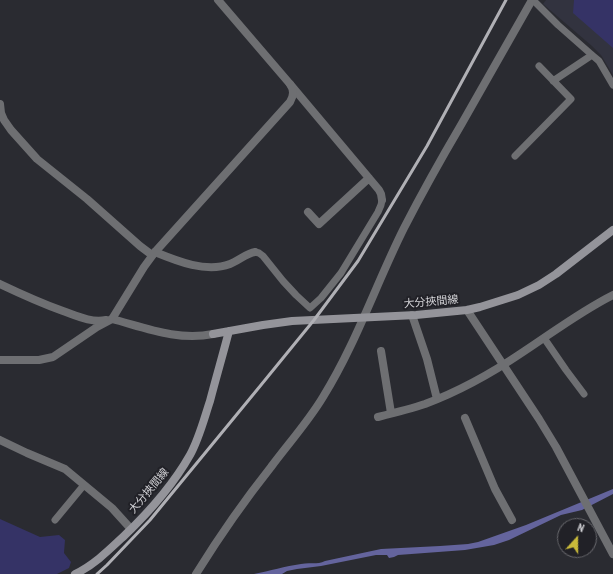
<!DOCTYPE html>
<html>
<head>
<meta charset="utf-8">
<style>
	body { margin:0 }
	#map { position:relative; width:613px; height:574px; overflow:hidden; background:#2a2b31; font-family:"PT Sans Narrow",sans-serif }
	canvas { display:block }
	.north { position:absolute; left:557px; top:518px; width:40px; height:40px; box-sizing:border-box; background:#212127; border:1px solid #68686d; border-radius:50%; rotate:21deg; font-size:11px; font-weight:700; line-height:16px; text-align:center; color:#d3d3d7 }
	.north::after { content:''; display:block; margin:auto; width:14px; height:18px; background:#c9ba3a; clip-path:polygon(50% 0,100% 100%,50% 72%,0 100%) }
</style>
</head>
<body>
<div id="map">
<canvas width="613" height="574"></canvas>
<div class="north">N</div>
</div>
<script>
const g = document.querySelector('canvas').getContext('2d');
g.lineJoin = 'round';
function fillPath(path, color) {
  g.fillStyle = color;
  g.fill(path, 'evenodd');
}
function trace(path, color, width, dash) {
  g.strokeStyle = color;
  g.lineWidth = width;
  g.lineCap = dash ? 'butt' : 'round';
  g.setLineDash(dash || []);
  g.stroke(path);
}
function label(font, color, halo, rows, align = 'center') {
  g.font = font + ' "PT Sans Narrow","Noto Sans JP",sans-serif';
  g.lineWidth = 4;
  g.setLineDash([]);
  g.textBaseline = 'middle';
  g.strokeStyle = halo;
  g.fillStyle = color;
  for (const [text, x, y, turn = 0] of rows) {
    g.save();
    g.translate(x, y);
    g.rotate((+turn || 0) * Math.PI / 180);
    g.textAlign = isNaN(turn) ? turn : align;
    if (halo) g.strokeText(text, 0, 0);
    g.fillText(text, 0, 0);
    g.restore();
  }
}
fillPath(new Path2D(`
	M546,0h67v75l-12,-20 -9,-9 -49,-42z`), '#32333f');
fillPath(new Path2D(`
	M574,0h39v48l-40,-35z
	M0,519l40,18 19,-2 6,5 -1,13 7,9 -2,6 -12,6h-57z`), '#353366');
fillPath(new Path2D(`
	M613,489v5l-31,16 -21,5 -52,25 -15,5 -29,5 -67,5 -4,2 -5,1 -2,-3h-11l-55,11 -24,3 -10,2 -5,3h-28c16,-3 31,-8 47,-10 8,-2 16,1 24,-3l56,-12 59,-3 28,-2 10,-2 48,-17z`), '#64649d');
trace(new Path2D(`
	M533,0l25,25 34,30 7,6 14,24
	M553,81l39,-26
	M515,156l56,-57 -32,-33
	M255,252l4,1 4,3 20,25 13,14 14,13 11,-10 20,-25 37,-61 3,-7 1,-5
	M544,338l22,32 18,24
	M55,520l29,-35`), '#6e6f72', 7);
trace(new Path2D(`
	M290,84l89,106 2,4 1,6
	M0,104l1,9 3,7 7,10 26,29 50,40 53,47 12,9
	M308,212l11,12 50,-46
	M155,252c22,9 51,21 75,12 8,-3 17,-11 25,-12
	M0,284c21,10 41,19 63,27 14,5 28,12 43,9
	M467,310l72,109 17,28 57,107
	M412,315l15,44 10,40
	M381,351l10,62
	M0,360h39l14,-3 44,-30 15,-8
	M378,417c16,-4 32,-8 47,-13 35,-13 67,-31 98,-52 29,-19 58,-41 90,-57
	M465,418l30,71 17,31
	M0,440l27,13 38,16 47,39 19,21`), '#6e6f72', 8);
trace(new Path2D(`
	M213,334c-35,7 -67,-6 -101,-15l32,-52 11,-15 135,-150c4,-7 4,-12 0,-18l-72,-84
	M196,574c23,-37 48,-73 75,-107 17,-23 37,-45 52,-70 33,-53 53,-113 81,-169 18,-35 37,-69 57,-103 23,-41 47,-83 71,-125`), '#6e6f72', 8);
trace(new Path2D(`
	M213,334l50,-9 29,-4 124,-6 51,-5 13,-3 38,-12 21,-10 17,-11 57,-44
	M75,574c19,-9 34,-24 50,-39 24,-23 48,-50 65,-80 9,-16 14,-36 20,-54 6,-23 13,-47 19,-70`), '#94949a', 8);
trace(new Path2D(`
	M97,574l10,-9 43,-45 111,-135 53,-65 44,-59 69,-115 79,-146`), '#b0b0b5', 3);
label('11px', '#d3d3d7', '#212127', [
	["大分挾間線",431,302,-5],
	["大分挾間線",149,491,-50]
]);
</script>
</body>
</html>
